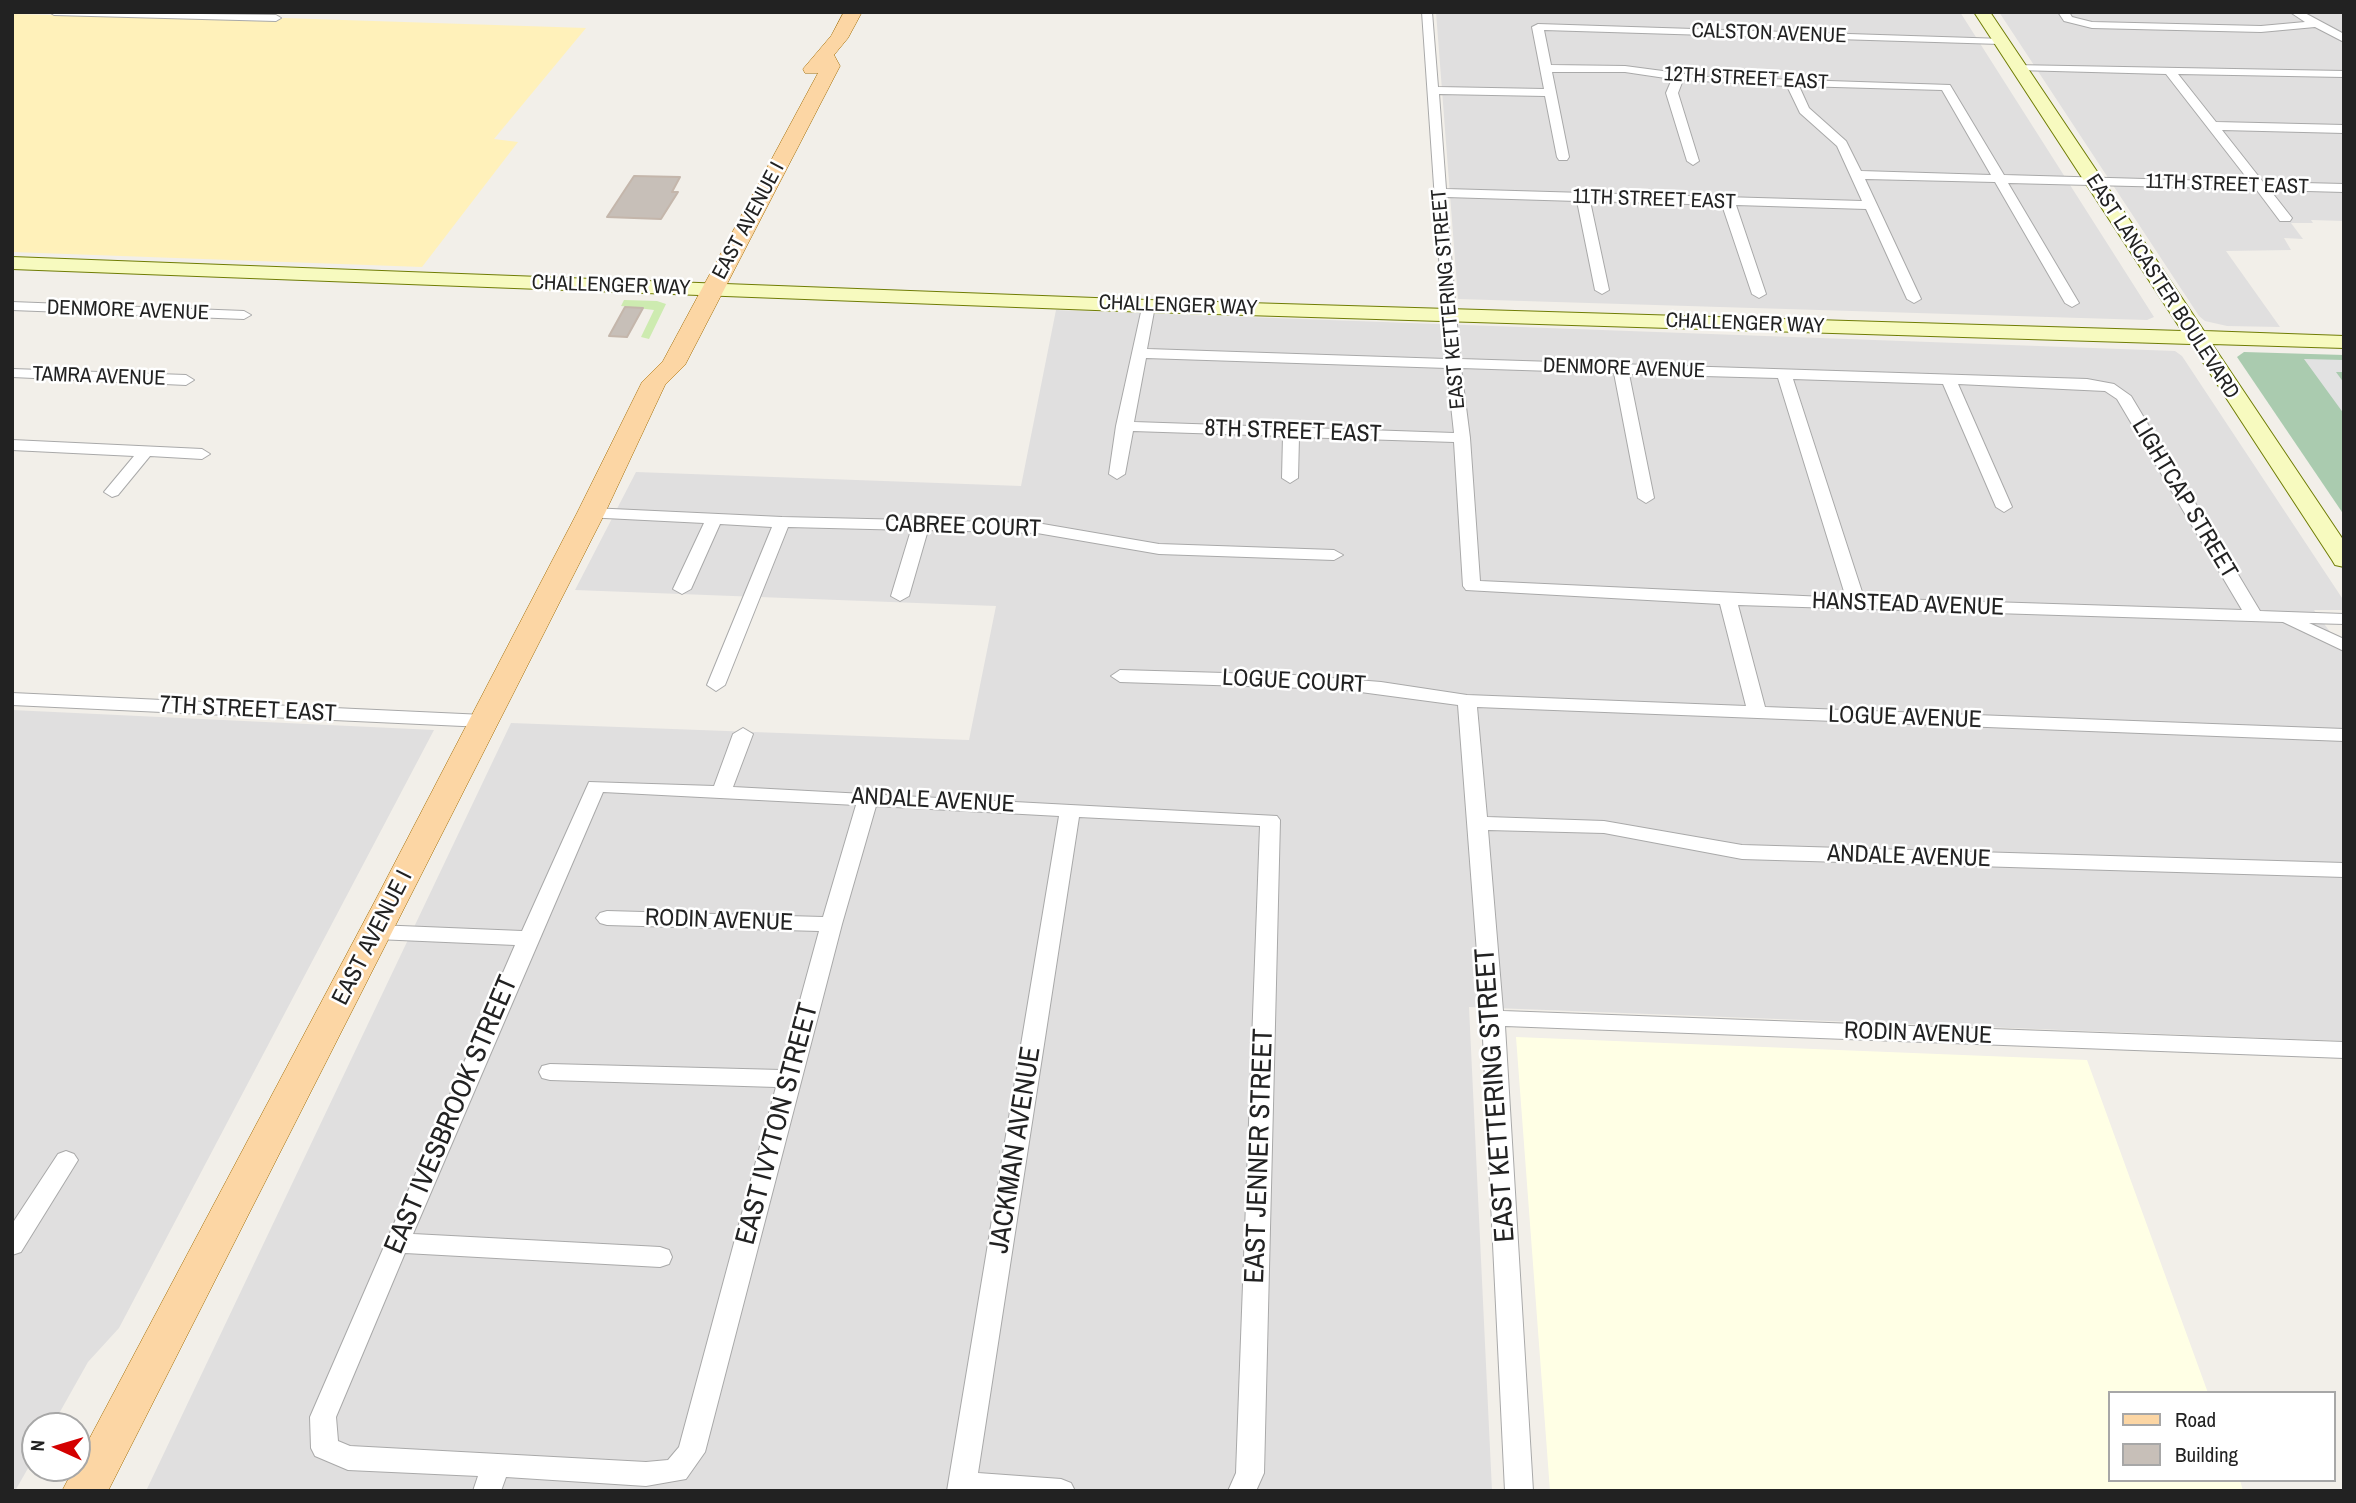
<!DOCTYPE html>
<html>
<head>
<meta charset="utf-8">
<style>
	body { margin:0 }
	#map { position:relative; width:2356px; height:1503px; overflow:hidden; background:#f2efe9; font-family:"Archivo Narrow",sans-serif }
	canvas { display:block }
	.frame { position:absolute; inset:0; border:14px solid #222; pointer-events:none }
	.legend { position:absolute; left:2108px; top:1391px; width:228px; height:91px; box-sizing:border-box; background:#fff; border:2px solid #a7a7a7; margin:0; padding:9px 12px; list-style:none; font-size:21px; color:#222 }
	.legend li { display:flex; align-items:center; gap:14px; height:35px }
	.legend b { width:35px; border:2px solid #a7a7a7 }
	.north { position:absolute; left:21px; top:1412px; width:70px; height:70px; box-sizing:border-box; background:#fff; border:2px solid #a7a7a7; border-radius:50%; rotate:274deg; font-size:19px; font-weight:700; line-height:28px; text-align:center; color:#222 }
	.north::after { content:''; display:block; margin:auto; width:24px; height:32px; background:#d40000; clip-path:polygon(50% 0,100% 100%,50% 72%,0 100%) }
</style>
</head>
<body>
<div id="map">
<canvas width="2356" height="1503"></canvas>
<div class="frame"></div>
<ul class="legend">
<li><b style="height:9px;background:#fcd6a4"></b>Road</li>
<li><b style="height:19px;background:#c7bfb8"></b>Building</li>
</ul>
<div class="north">N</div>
</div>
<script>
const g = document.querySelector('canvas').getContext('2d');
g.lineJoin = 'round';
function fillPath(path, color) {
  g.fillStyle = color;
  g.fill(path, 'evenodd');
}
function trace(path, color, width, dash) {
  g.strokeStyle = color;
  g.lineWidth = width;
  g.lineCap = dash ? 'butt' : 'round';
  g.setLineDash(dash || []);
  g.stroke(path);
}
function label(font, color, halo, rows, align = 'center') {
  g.font = font + ' "Archivo Narrow",sans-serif';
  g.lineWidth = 5;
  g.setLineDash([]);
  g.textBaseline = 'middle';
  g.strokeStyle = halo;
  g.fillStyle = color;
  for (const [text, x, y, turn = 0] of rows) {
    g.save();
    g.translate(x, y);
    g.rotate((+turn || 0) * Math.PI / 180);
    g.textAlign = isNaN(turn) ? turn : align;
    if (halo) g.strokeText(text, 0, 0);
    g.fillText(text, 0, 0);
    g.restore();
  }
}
fillPath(new Path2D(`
	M1436,12h524l194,305 -7,3 -689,-21z
	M1999,12h345v209l-33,-1 2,3h-22l12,16 -19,-1 7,12 -65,1 54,76 -53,-1 -22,-5 -6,-5z
	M1056,310l1119,41 7,5 162,245 -1,9h-29l30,41v390l-875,-34 23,484h-1346l365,-768 458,17 27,-134 -421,-16 61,-118 385,14z
	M12,710l422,20 -315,598 -31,34 -36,64h-17v30l-20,35h-3z`), '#e0dfdf');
fillPath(new Path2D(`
	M1516,1037l571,23 121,333h-99v87h131l3,11h-693z`), '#ffffe5');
fillPath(new Path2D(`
	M624,300l33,1 9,3 -17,35 -8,-2 13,-27 -33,-4z`), '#cdebb0');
fillPath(new Path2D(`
	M12,14l265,7 6,-3 303,10 -92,111 24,3 -96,125 -410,-15z`), '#fff1ba');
fillPath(new Path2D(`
	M2244,352l100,3v160l-107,-158z`), '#aacbaf');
fillPath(new Path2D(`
	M2304,359l40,1v12h-8l8,11v31z`), '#e2e2e2');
const building = new Path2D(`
	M634,176l46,1 -8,15h6l-17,27 -54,-2z
	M625,307l18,1 -16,29 -18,-1z`);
fillPath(building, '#c7bfb8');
trace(building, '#c4b6ab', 2);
const street = new Path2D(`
	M49,12l227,3 5,3 -5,3 -222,-6z
	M1422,12h10l6,75 106,2 -12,-62 6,-3 466,15 2,2 -6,3 -456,-14 7,35 74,1 83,11 242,8 54,90 246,7 -84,-108 -149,-4 -4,-1v-4l331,6v6l-166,-3 38,48 128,3v8l-122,-3 41,52 81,2v8l-74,-2 22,28 -2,3h-10l-24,-32 -248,-6 71,120 -7,4 -7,-4 -70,-121 -130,-3 56,120 -7,4 -7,-4 -41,-90 -130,-4 30,89 -7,4 -7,-4 -30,-89 -132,-4 19,89 -7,4 -7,-4 -18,-89 -131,-4 14,162 627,20 27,5 17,12 129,215 84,3v10l-35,-1 35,16v12l-61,-29 -545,-17 27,102 579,22v12l-867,-34 10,110 117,4 138,24 602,18v14l-602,-18 -138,-26 -116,-3 15,181 841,31v16l-839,-32 28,465h-28l-23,-473 -24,-313 -120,-16 -218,-7 -9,-6 9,-6 174,5 87,7 86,13 279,11 -26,-102 -254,-14 -3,-4 -9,-144 -155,-5 -1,41 -8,5 -8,-5 1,-42 -150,-5 -8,43 -8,5 -8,-5 7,-48 27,-123h10l2,3 -8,43 299,10zM1552,72h73l47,7 -6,14 21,68 6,4 6,-4 -21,-68 5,-13 104,6 13,27 37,33 25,55 -416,-12 -7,-95 106,2 12,61 2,3h8l2,-3zM1799,86l143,4 49,85 -130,-4 -15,-30 -37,-33zM1146,358l301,10 7,65 -320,-11zM1461,368l153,5 24,125 8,5 8,-5 -25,-124 149,4 68,220 -366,-17 -10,-143zM1793,379l150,5 53,123 8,5 8,-5 -54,-123 147,7 12,8 125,211 -378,-12z
	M2058,12h11l3,5 20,5 169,4 44,-4 -15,-10h13l41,22v8l-29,-15 -54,5 -169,-4 -28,-7z
	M12,302l232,9 7,4 -7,4 -232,-9z
	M12,369l174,6 8,5 -8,5 -174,-8z
	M12,440l190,9 8,5 -8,5 -52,-3 -32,39 -6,2 -8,-5 30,-36 -122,-6z
	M591,508l191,9 255,6 122,21 175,6 9,5 -9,5 -175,-6 -122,-21 -109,-3 -19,66 -9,5 -9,-5 20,-66 -123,-3 -63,158 -9,6 -9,-6 65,-158 -52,-3 -29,65 -9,5 -9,-5 31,-66 -119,-6 -2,-4z
	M12,693l472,22 9,6 -9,6 -472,-22z
	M743,728l10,6 -20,53 544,29 3,4 -16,653 -8,18h-28l8,-18 24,-647 -181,-9 -101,656 83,6 10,4 4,8h-128l112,-675 -183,-10 -34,118 -137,528 -19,27 -40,7 -140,-9 -5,14h-28l5,-15 -130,-6 -33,-14 -4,-8 -1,-31 205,-472 -139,-6 -8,-2 -3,-5 3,-5 8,-2 146,6 67,-149 125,4 19,-52zM603,792l253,13 -33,112 -216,-6 -7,2 -4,5 4,5 7,2 212,6 -38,139 -231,-6 -8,2 -3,6 3,6 8,2 226,7 -97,360 -11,13 -22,2 -296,-16 -12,-5 -2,-24 69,-164 255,14 9,-3 3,-7 -3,-7 -9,-3 -247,-13z
	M66,1151l8,3 4,6 -57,92 -9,3v-31l46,-70z`);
const secondary = new Path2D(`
	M1974,12h16l214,319 140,5v12l-132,-4 132,197v26l-9,-2 -3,-5 -141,-216 -1043,-32 -1136,-43v-12l1136,43 1034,31z`);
const primary = new Path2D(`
	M844,12h18l-14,26 -14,17 6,11 -155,299 -20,20 -60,128 -497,978h-46l12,-23h3v-6l299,-563 201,-386 65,-131 21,-21 155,-288h-13l-2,-4 28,-33z`);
trace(street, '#a9a9a9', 2);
trace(secondary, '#707d05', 2);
trace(primary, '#a06b00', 1);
fillPath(street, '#fff');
fillPath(secondary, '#f7fabf');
fillPath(primary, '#fcd6a4');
label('21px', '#222', '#fff', [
	["CALSTON AVENUE",1769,34,2],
	["12TH STREET EAST",1746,79,3],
	["11TH STREET EAST",2227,185,2],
	["11TH STREET EAST",1654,200,2],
	["EAST AVENUE I",749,221,-62],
	["CHALLENGER WAY",611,286,2],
	["EAST LANCASTER BOULEVARD",2162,287,57],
	["EAST KETTERING STREET",1449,299,-95],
	["CHALLENGER WAY",1178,306,2],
	["DENMORE AVENUE",128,311,2],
	["CHALLENGER WAY",1745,324,2],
	["DENMORE AVENUE",1624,369,2],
	["TAMRA AVENUE",99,377,2]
]);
label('24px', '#222', '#fff', [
	["8TH STREET EAST",1293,432,2],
	["LIGHTCAP STREET",2184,499,59],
	["CABREE COURT",963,527,2],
	["HANSTEAD AVENUE",1908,605,2],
	["LOGUE COURT",1294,682,3],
	["7TH STREET EAST",248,710,3],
	["LOGUE AVENUE",1905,718,2],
	["ANDALE AVENUE",933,801,3],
	["ANDALE AVENUE",1909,857,2],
	["RODIN AVENUE",719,921,2],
	["EAST AVENUE I",373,938,-63],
	["RODIN AVENUE",1918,1034,2]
]);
label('28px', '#222', '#fff', [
	["EAST KETTERING STREET",1496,1095,-94],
	["EAST IVESBROOK STREET",452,1115,-67],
	["EAST IVYTON STREET",778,1124,-75],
	["JACKMAN AVENUE",1016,1150,-81],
	["EAST JENNER STREET",1260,1156,-88]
]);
</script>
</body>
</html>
